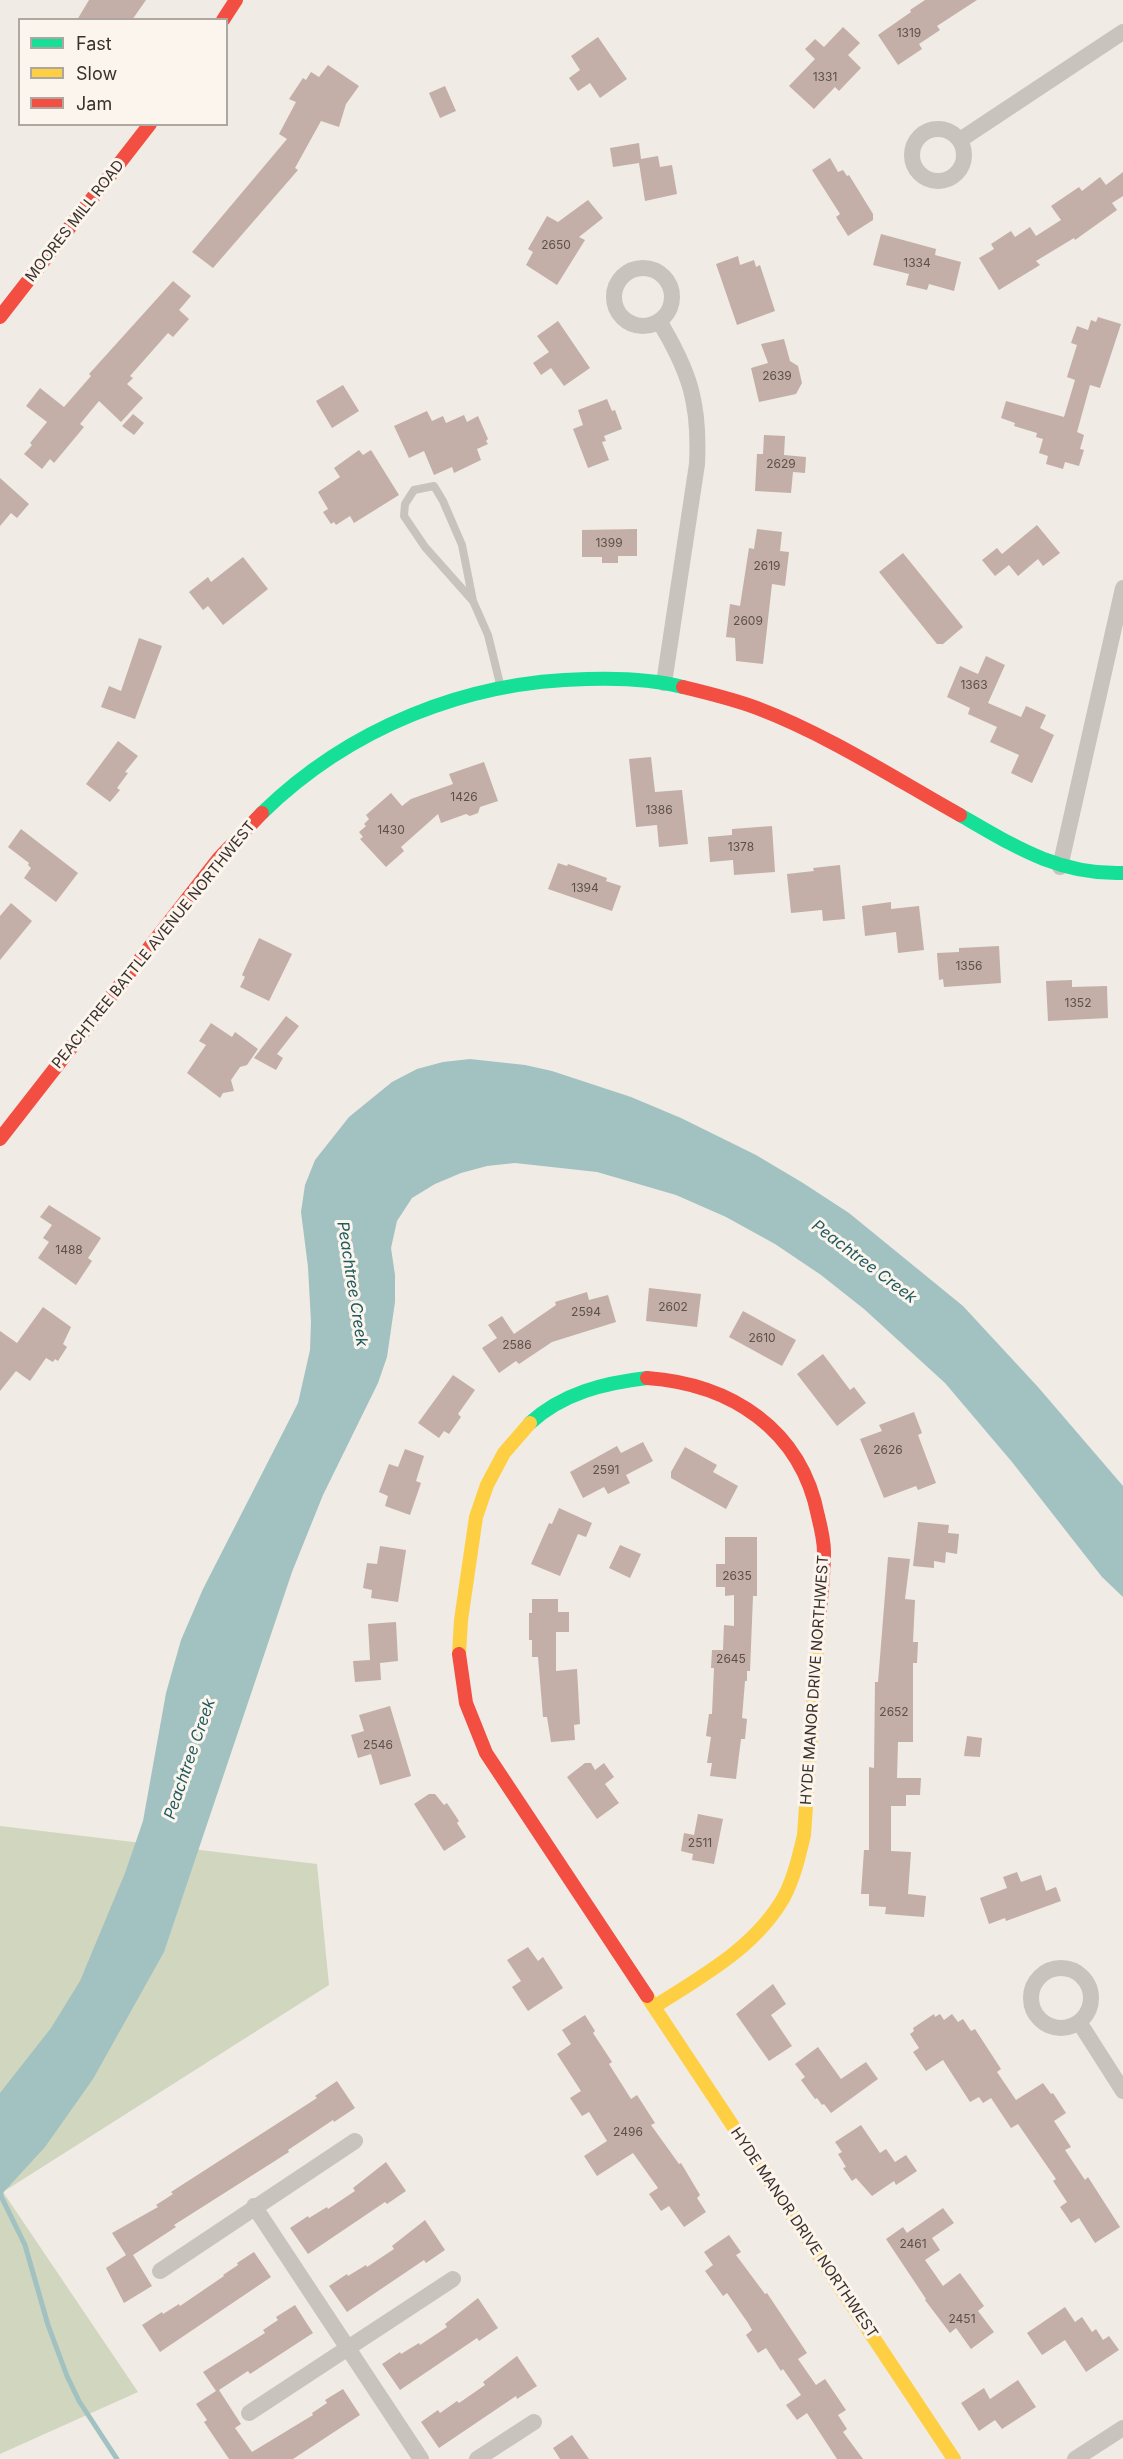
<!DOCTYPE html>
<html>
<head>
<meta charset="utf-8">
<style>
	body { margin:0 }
	#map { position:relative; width:1123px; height:2459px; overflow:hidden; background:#f0ebe5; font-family:Inter,sans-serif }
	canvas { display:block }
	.legend { position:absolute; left:18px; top:18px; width:210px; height:108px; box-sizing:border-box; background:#fbf5ee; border:2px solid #aea6a0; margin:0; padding:8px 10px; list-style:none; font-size:18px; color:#3b302b }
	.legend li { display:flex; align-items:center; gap:12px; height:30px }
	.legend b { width:30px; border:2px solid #aea6a0 }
</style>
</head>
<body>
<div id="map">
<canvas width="1123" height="2459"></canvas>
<ul class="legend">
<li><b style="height:8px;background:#16e098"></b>Fast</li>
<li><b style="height:8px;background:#ffcf43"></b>Slow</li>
<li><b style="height:8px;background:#f24e42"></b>Jam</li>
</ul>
</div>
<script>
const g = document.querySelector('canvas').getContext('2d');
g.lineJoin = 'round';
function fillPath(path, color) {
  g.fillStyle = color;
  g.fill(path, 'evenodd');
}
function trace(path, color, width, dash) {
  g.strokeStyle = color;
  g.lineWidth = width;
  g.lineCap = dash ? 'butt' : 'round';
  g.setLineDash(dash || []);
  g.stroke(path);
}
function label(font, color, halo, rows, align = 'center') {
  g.font = font + ' Inter,sans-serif';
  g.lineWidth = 6;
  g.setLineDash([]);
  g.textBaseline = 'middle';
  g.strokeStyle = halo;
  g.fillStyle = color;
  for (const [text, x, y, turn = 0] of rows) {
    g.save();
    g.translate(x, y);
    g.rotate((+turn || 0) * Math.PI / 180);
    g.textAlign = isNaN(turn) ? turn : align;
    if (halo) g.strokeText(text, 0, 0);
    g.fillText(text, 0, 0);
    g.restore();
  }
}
fillPath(new Path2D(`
	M0,1826l317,38 12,121 -326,207 135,200 -138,62z`), '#d1d6bf');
fillPath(new Path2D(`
	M470,1059l55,6 27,6 79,26 50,21 75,37 47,28 46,30 114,93 75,81 85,99v111l-21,-20 -90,-115 -67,-79 -81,-74 -43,-34 -46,-31 -49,-27 -50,-22 -79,-23 -82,-9 -28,3 -26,7 -26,11 -23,14 -15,23 -6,27 4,27v27l-8,55 -9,26 -55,112 -31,77 -128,380 -71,127 -48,68 -45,49v-103l51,-65 29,-47 45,-108 18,-52 23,-128 15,-53 22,-51 95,-186 12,-53 1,-28 -3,-55 -7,-55 4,-27 10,-25 34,-43 43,-35 25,-13 26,-7z`), '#a1c2c1');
trace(new Path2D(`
	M0,2178l1,18 24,49 23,80 19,51 12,25 38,58`), '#a1c2c1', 5);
fillPath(new Path2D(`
	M89,0h57l-14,20h-55z
	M925,0h52l-40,26 3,4 -21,14 3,5 -24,16 -20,-30 33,-23 -1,-2z
	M843,27l17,16 -12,12 13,13 -22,23 -4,-4 -21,22 -25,-23 26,-27 -10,-10 10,-10 9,8z
	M598,37l29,42 -27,19 -10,-15 -12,8 -9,-13 11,-8 -9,-14z
	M328,65l31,21 -13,18 -7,23 -18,-6 -26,47 3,2 -85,98 -21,-16 95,-113 -8,-5 17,-32 -7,-3 14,-21 3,2 5,-8 8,5z
	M445,86l11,25 -16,7 -11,-25z
	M639,143l2,16 17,-3 2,11 12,-2 5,29 -32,7 -6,-38 -26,4 -3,-19z
	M830,158l8,14 5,-2 4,6 2,-1 24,39v6l-25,16 -12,-19 4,-3 -28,-44z
	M1123,172v24l-11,7 5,7 -42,30 -1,-2 -38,23 4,4 -41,25 -20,-32 15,-9 -3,-5 20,-13 4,6 15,-10 6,9 25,-16 -10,-14 28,-19 3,4 18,-14 6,8z
	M588,200l15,18 -24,19 6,3 -28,45 -31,-20 7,-13 -5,-3 19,-33 11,6z
	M881,234l55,15 -1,6 26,7 -7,29 -25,-7 -2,6 -21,-5 3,-11 -36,-9z
	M738,256l2,9 14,-5 2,7 4,-2 15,46 -38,14 -21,-61z
	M173,281l18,15 -12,14 10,9 -16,18 -5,-4 -38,43 3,2 -6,6 16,14 -22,24 -22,-21 -19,23 4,3 -30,36 -4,-4 -8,10 -18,-15 8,-9 -2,-2 17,-21 -21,-16 14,-18 24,19 27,-31 -2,-2z
	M1098,317l23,7 -21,64 -10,-3 -13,47 7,3 -4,14 4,1 -5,16 -14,-4 -2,7 -17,-5 2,-8 -9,-3 4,-14 -7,-2 1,-4 -23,-7 1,-3 -14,-5 5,-17 58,16 11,-37 -8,-3 10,-32 -6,-2 6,-17 11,4 3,-10 5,2z
	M558,321l32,47 -26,18 -13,-18 -10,7 -8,-12 16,-11 -12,-16z
	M784,339l6,22 8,5 4,17 -6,11 -37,8 -8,-34 17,-5 -7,-19z
	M343,385l16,26 -27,17 -16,-27z
	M607,399l5,12 3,-1 7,19 -18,7 2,5 -4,1 7,18 -21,8 -15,-39 10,-4 -5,-15z
	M427,411l5,10 11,-5 3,7 18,-8 3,7 11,-6 10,23 -2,2 2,3 -11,5 4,11 -27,13 -2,-6 -18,8 -10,-24 -15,7 -15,-32z
	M133,414l11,9 -10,12 -12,-9z
	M764,435l21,1 -1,19 22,2 -1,16 -12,-1 -2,21 -36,-2 2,-37h6z
	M359,450l4,5 8,-5 28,45 -45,28 -4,-7 -14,9 -2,-3 -3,2 -8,-12 5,-3 -10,-17 22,-15 -6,-9z
	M0,478l29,26 -12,14 -6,-5 -11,13z
	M1037,525l23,28 -17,13 -5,-7 -20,17 -9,-11 -14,11 -13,-16 15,-12 5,6z
	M637,529v27h-19v7h-16v-6h-20v-27z
	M757,529l25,3 -2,19 9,1 -4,34 -13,-2 -9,80 -27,-3 -1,-23 -9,-1 4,-33 10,2 9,-58 5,1z
	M903,553l60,74 -20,17h-6l-58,-72z
	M243,557l25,32 -45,36 -15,-19 -5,4 -14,-18 19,-15 3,5z
	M139,638l23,8 -27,73 -34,-12 8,-21 12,5z
	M986,656l19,9 -17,38 33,14 5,-11 20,9 -6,13 14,7 -22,48 -21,-10 8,-18 -29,-13 7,-15 -29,-13 2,-6 -23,-11 13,-31 18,8z
	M118,741l20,15 -13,16 3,1 -11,15 3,2 -10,12 -24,-18z
	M651,757l4,35 27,-2 6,54 -29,3 -2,-22 -21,2 -7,-68z
	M484,762l14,39 -18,6 -2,6 -8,3 -4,-2 -25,9 -3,-9 -37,33 3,4 -18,16 -26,-28 3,-2 -4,-5 7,-6 -2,-2 5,-5 -3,-4 25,-22 11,13 9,-7 42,-15 -4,-10z
	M772,826l3,46 -41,3 -1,-15 -23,2 -2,-25 24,-2v-6z
	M21,829l57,44 -22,29 -32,-24 7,-10 -3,-3 1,-2 -21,-16z
	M558,863l9,3 1,-2 39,14 -1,3 15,5 -9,25 -64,-22z
	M840,865l5,54 -22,2 -1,-11 -31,3 -4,-39 27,-3 -1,-3z
	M891,902v7l28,-3 5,44 -26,3 -2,-21 -31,4 -3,-30z
	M11,903l21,18 -32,39v-44z
	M259,938l33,16 -23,47 -29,-14 5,-10 -3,-2z
	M999,946l2,37 -57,4 -1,-8 -4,1 -2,-27 22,-1v-4z
	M1072,980v7l35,-1 1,32 -60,3 -2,-40z
	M286,1016l13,10 -22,28 6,4 -7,12 -22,-12z
	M211,1023l21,14 3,-5 23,17 -11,16 -7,2 -9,13 3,11 -11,2 -3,5 -33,-25 19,-28 -7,-4z
	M49,1205l52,33 -13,20 4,3 -16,24 -38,-27 11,-16 -6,-4 9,-13 -12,-8z
	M649,1288l52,6 -4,33 -51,-6z
	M587,1292l2,8 19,-5 8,27 -64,20 -33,22 -3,-3 -17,12 -17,-25 15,-10 -9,-13 14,-9 12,18 42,-29 -1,-3z
	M43,1307l28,20 -8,17 4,3 -9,14 -3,-2 -2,3 -7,-4 -16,23 -14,-10 -16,20v-60l17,12z
	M743,1311l53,29 -14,26 -53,-29z
	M823,1354l27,36 4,-3 12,16 -29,23 -40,-52z
	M453,1375l22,15 -17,24 3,3 -12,17 -5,-3 -5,7 -21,-15z
	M914,1412l8,21 -4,2 18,48 -18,7 -2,-4 -32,12 -24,-59 22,-8 -3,-6z
	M643,1442l10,19 -27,14 4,8 -22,11 -4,-7 -21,11 -13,-26 47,-26 4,7z
	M685,1447l32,18 -4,7 25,14 -12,23 -55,-31v-6z
	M405,1449l19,7 -8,25 5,2 -11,32 -25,-9 3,-10 -9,-4 10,-28 9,3z
	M559,1508l33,15 -6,14 -8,-3 -18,42 -29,-12 18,-41 3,1z
	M918,1522l31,3 -1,8 11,1 -2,20 -11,-2 -1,11 -11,-2v7l-21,-2z
	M725,1537h32v59h-4l-3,75h-3v10h-2l-3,37 5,1 -2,20h-4l-5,40 -26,-3 2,-13h-5l4,-26 -5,-1 3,-22h3l2,-46h-3l1,-18h11l1,-25 10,1v-31l-9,1v-9h-9v-23h9z
	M620,1545l21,9 -11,24 -21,-10z
	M380,1546l26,4 -8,52 -27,-4 1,-8 -9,-2 4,-25 10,1z
	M888,1557l22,2 -5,40 10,1 -2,42h5l-1,21h-4v79h-15l-1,36h24l-1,17h-14v11h-15v45l20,1 -3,42 18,2 -2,21 -39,-3 1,-7 -17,-1v-12h-8l3,-44h5v-83l5,1 1,-86h3z
	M532,1599h26v13h11v20h-13v39l21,-2 3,55 -6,1 1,15 -24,2 -4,-25h-4l-5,-60h-6v-17h-3v-27h3z
	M396,1622l2,39 -18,2 1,17 -26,2 -2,-21 17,-1 -2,-36z
	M390,1706l21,70 -31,9 -9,-31 -13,4 -7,-23 13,-4 -5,-16z
	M967,1736l15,2 -2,19 -16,-1z
	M585,1763h6l4,7 9,-7 10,14 -9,7 14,19 -22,16 -30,-42z
	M429,1794h6l9,11 3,-2 12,18 -2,2 9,14 -22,14 -30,-47z
	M698,1814l25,5 -9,45 -22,-4 1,-6 -12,-3 3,-18 10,2z
	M1017,1872l4,10 20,-7 5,16 10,-4 5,14 -55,20 -1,-3 -16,6 -9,-26 27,-10 -4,-11z
	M528,1947l10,14 5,-4 20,31 -35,23 -16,-24 9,-6 -14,-21z
	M773,1984l13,20 -15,11 21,31 -23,15 -33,-47z
	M934,2014l1,3 5,-3 4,6 8,-6 6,8 5,-3 8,12 4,-2 26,40 -4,3 19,28 27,-17 8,11 2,-1 13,20 -12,8 17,26 -6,3 20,30 3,-3 32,50 -25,16 -16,-25 -8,5 -11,-16 7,-5 -14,-21 3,-2 -38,-55 -7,4 -20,-30 -8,5 -4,-6 -9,5 -27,-42 -17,11 -13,-19 6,-4 -9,-14 4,-3 -1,-3z
	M585,2015l10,16 -2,2 19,29 -3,2 22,35 6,-4 18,28 -4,2 28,39 2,-1 19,32 -3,3 9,14 -22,15 -15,-21 -8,5 -12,-17 9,-6 -25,-35 -36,23 -13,-20 23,-15 -18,-29 -7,4 -12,-18 11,-7 -24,-37 14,-10 -9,-14z
	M818,2047l23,32 25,-17 12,17 -47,34 -7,-9 -2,1 -5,-7 -2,1 -14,-19 4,-3 -10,-13z
	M337,2081l18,27 -21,14 -1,-2 -45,30 1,2 -115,73 2,2 -43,28 19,31 -28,17 -18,-35 20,-13 -14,-22 46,-26 -2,-2 17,-11 -2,-2 146,-94 -2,-2z
	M861,2125l19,28 6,-4 9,13 11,-7 11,16 -21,14 -2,-4 -22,15 -16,-18 -4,3 -9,-13 3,-1 -8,-13 4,-2 -7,-10z
	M386,2162l20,29 -19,13 -2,-2 -77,52 -18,-26 18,-12 1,2 18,-11 1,2 27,-18 -2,-3z
	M943,2208l11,15 -22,15 8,12 -15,10 18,26 17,-13 24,33 -6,5 16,21 -23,17 -15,-21 -6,5 -25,-33 1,-1 -40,-60 17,-12 4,6z
	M425,2220l20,30 -19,13 -2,-3 -77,52 -18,-26 18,-12 1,2 18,-11 1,2 27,-18 -2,-3z
	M729,2235l12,17 -5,3 29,39 2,-1 40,60 -9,6 18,26 9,-6 21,31 -8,5 9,14 -4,3 20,27h-26l-30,-46 -10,7 -11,-15 15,-10 -18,-26 -2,2 -15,-23 -8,5 -12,-18 6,-5 -4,-7 -21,-30 -4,3 -18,-25 8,-6 -9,-13z
	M254,2252l17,25 -111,75 -18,-27 20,-13 1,2 16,-10 1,2 44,-30 -1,-1 15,-10 -1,-2z
	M478,2298l20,30 -19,13 -2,-3 -77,52 -18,-26 18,-12 1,2 18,-11 1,2 27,-18 -2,-3z
	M295,2305l18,28 -63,41 -2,-3 -29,19 22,34 -6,4 17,24 61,-37 -1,-2 15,-10 -2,-3 18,-11 17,26 -67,44h-64l-25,-37 3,-2 -11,-16 20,-13 -13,-19 62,-39 -2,-3 15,-10 -2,-3z
	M1065,2307l10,15 7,-5 10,15 4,-3 7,11 6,-4 10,14 -33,22 -21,-32 -23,15 -15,-22z
	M517,2356l20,30 -20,13 -1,-3 -77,52 -18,-26 17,-12 2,3 17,-12 2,2 26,-18 -2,-3z
	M1018,2380l18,27 -34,22 -7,-9 -16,11 -18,-28 23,-15 6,11z
	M572,2435l17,24h-29l-7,-11z`), '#c3afa7');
trace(new Path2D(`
	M473,601l-11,-56 -19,-44 -9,-15 -20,4 -9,14 -1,12 21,31 48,54 15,34 12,49`), '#c9c3be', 8);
trace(new Path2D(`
	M912 155a26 26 0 1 1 52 0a26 26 0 1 1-52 0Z
	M960,140l163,-108
	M614 297a29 29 0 1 1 58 0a29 29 0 1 1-58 0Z
	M659,321c31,51 41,83 38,143l-33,219
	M1060,867l63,-279
	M1031 1998a30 30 0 1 1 60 0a30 30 0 1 1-60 0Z
	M1079,2022l44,69
	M254,2206l167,253
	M160,2271l195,-130
	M249,2413l204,-134
	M477,2459l57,-37
	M1075,2459l48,-31`), '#c9c3be', 16);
trace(new Path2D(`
	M262,813c87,-85 204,-132 325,-134 31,-1 65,0 96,8
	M960,815c54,31 98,60 163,58
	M530,1423c33,-30 74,-40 117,-45`), '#16e098', 14);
trace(new Path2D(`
	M459,1654l2,-34 15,-103 11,-32 17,-32 26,-30
	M647,1996l7,11c48,-31 101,-59 130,-110 10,-19 15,-41 20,-62l15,-214
	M654,2007l300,452`), '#ffcf43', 14);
trace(new Path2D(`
	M223,20l13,-20
	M0,317l150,-193
	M683,687c25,6 50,12 74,21 71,27 137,70 203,107
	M0,1139l219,-281 43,-45
	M647,1378c84,6 154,51 171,138 3,12 6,24 6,36 0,23 -3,46 -5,69
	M459,1654l7,49 20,50 161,243`), '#f24e42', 14);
label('12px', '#5d504a', null, [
	["1319",909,33],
	["1331",825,77],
	["2650",556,245],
	["1334",917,263],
	["2639",777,376],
	["2629",781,464],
	["1399",609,543],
	["2619",767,566],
	["2609",748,621],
	["1363",974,685],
	["1426",464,797],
	["1386",659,810],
	["1430",391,830],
	["1378",741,847],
	["1394",585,888],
	["1356",969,966],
	["1352",1078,1003],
	["1488",69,1250],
	["2602",673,1307],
	["2594",586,1312],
	["2610",762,1338],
	["2586",517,1345],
	["2626",888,1450],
	["2591",606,1470],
	["2635",737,1576],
	["2645",731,1659],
	["2652",894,1712],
	["2546",378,1745],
	["2511",700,1843],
	["2496",628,2132],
	["2461",913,2244],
	["2451",962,2319]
]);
label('15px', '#3b302b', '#fbf5ee', [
	["MOORES MILL ROAD",75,221,-52],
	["PEACHTREE BATTLE AVENUE NORTHWEST",154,945,-51],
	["HYDE MANOR DRIVE NORTHWEST",815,1680,-86],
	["HYDE MANOR DRIVE NORTHWEST",804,2233,56]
]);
label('italic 16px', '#1f5a5e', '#fbf5ee', [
	["Peachtree Creek",864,1262,37],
	["Peachtree Creek",352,1284,81],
	["Peachtree Creek",190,1759,-71]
]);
</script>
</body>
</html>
